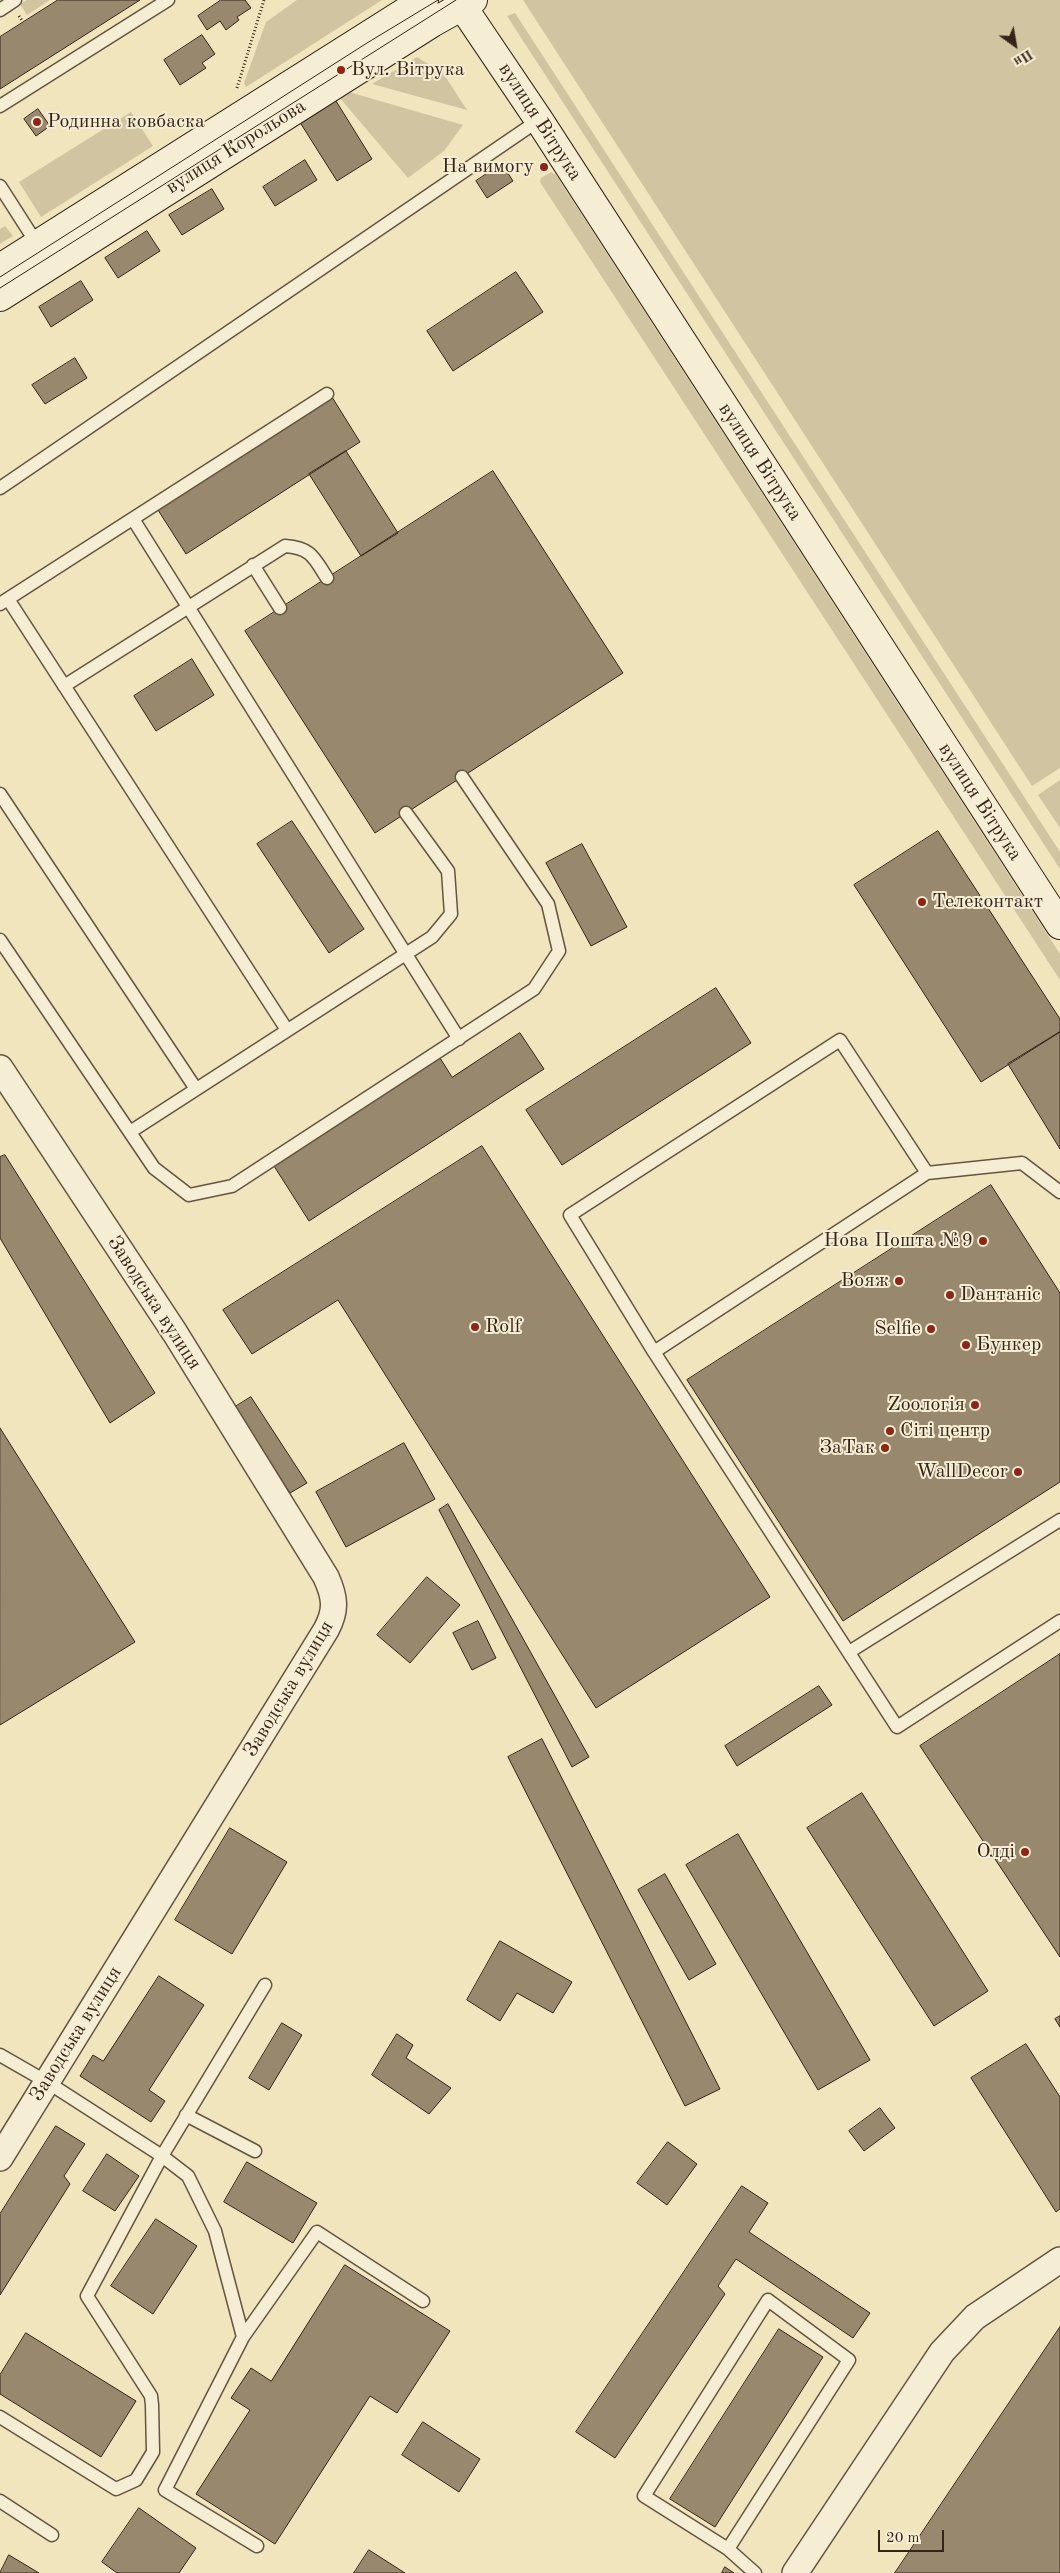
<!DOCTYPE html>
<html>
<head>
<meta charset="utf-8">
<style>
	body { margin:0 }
	#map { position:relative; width:1060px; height:2573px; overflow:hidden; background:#f0e5bd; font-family:"Old Standard TT",serif }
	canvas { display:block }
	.north { position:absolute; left:990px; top:20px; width:50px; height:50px; -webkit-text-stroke:4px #f5eed4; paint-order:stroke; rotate:148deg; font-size:14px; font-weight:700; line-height:20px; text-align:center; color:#372418 }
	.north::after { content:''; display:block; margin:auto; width:18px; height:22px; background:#372418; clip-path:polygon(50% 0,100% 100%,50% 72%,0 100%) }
	.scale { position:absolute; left:878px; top:2530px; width:66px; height:22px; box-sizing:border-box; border:2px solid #372418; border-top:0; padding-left:6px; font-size:15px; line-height:18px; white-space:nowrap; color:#372418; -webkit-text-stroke:4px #f5eed4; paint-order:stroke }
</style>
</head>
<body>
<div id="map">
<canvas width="1060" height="2573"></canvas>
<div class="north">Пн</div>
<div class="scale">20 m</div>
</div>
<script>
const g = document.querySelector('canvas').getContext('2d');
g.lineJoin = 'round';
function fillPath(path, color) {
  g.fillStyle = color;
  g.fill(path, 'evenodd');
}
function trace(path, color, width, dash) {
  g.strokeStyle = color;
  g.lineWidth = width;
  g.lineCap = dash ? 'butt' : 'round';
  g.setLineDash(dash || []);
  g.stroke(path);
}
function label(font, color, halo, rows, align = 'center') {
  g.font = font + ' "Old Standard TT",serif';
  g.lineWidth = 4;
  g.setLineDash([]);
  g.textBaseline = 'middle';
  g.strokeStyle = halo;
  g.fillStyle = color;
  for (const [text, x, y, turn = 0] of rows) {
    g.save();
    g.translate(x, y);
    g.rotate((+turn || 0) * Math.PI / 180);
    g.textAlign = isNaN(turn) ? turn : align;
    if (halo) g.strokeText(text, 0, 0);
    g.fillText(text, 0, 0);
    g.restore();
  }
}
fillPath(new Path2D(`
	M27,0h23l-23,15 -7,-11z
	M297,0h85l-136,87 -2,-4 22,-61z
	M523,0h537v768l-28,18z
	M515,13l545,839v17l-553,-853z
	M417,57l26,16 24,37 -95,-26z
	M349,92l114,33 -19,26 -36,27 -69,-81z
	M131,112l22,34 -112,71 -22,-35z
	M551,172l5,3 504,779v26l-520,-798 1,-4z
	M5,226l8,10 -13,8v-15z
	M1060,780v48l-22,-33z`), '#d1c4a1');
const building = new Path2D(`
	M58,0h82l-140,89v-52z
	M221,0h24l6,8 -14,9 2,3 -13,10 -6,-9 -13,9 -9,-14z
	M202,35l13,19 -13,9 4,5 -26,17 -16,-25z
	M336,101l36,58 -35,22 -36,-57z
	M38,109l12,17 -14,10 -12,-17z
	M305,160l12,20 -42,26 -12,-19z
	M502,164l11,17 -26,17 -11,-17z
	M212,189l12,20 -42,26 -13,-20z
	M147,231l13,20 -42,27 -13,-20z
	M516,272l27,40 -90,59 -26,-40z
	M81,281l12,19 -42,27 -12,-20z
	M75,358l12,20 -42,26 -13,-19z
	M332,397l28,45 -174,112 -28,-44z
	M346,451l52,82 -37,23 -52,-82z
	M493,471l130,202 -248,160 -130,-202z
	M192,659l22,36 -58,36 -22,-35z
	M292,821l72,108 -35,24 -72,-109z
	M938,831l122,188v13l-79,50 -127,-197z
	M582,844l45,83 -36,19 -45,-83z
	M716,988l35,55 -189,122 -36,-55z
	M1060,1032v117l-52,-85z
	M520,1033l24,36 -235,152 -35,-55 166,-108 12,19z
	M482,1146l288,451 -174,111 -258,-408 -86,54 -29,-44z
	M5,1155l150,238 -45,30 -110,-185v-81z
	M991,1185l69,108v189l-217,139 -156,-241z
	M251,1397l56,86 -17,10 -55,-86z
	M0,1428l135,214 -135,83z
	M404,1443l31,56 -89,48 -30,-55z
	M448,1504l141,253 -17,10 -133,-257z
	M427,1577l33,28 -50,58 -33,-28z
	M478,1621l18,37 -24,12 -19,-37z
	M1060,1654v303l-140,-211z
	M819,1686l13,19 -95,61 -12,-20z
	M542,1739l178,350 -35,17 -177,-349z
	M862,1793l126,198 -54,35 -127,-198z
	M230,1828l57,34 -55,92 -57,-34z
	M738,1834l132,226 -52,30 -132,-225z
	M665,1874l51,90 -27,16 -51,-90z
	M500,1941l72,41 -19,31 -36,-20 -17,28 -33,-21z
	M159,1976l45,29 -55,85 16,11 -14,21 -71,-46 13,-21 10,6z
	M1060,2016v11l-5,-8z
	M282,2023l20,12 -33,55 -20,-12z
	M397,2034l16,11 -7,13 45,30 -22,26 -57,-39z
	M1026,2044l34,53v112l-4,3 -85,-134z
	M880,2108l15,20 -31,23 -15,-20z
	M56,2126l29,18 -21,32 6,8 -70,111v-81z
	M668,2142l29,22 -30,41 -30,-22z
	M107,2154l32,22 -24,35 -32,-20z
	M247,2162l70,41 -24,40 -69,-41z
	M742,2186l26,17 -19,29 121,81 -17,25 -117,-79 -18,27 7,8 -110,164 -39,-26z
	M156,2219l41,27 -44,68 -42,-28z
	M345,2265l105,66 -53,82 -27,-17 -95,148 -79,-50 54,-84 -19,-12 20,-30 20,13z
	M1060,2327v246h-165z
	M779,2329l44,28 -108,170 -45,-28z
	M26,2333l110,68 -35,56 -101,-63v-19z
	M423,2422l57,37 -21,33 -57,-37z
	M139,2508l57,40 -17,25h-62l-15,-11z
	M369,2550l36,23h-51z
	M9,2555l30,18h-39z
	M725,2567l9,6h-12z`);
fillPath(building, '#97886e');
trace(building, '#372418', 1);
const lane = new Path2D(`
	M0,10l15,-10
	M0,106l168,-106
	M0,186l39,61
	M0,488l539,-368
	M133,519l326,520
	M253,565l27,43
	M8,599l279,431
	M0,604l327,-210
	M64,686l221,-140c27,2 29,12 42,32
	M0,794l196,295
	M0,940l154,228 35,27 43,-9 302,-197 25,-38 -11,-47 -86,-127
	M130,1132l302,-195 19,-23 -3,-43 -42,-58
	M927,1173l-87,-133 -270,175 84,137 273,-179 95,-10 38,29
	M654,1352l243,375 163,-106
	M849,1652l211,-132
	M0,2055l47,27 115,74 -75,140 64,100 1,9 1,47 -17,28 -20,9 -116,-72
	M186,2115l69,36
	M243,2337l-28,-106 -27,-55 -26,-20 103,-171
	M0,2501l52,34
	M257,2546l-92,-56 78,-153 74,-105 106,69
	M728,2549l121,-189 -81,-60 -124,196 84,53 27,24`);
const street = new Path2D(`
	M0,1068l175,265 151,244c9,20 11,33 0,53l-326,528
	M795,2573l147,-221 33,-35 85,-57`);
const secondary = new Path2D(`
	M458,0l81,120 521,805
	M0,268l424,-268
	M0,297l432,-274 41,-23`);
trace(lane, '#655441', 15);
trace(street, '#655441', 28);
trace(secondary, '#372418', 30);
trace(new Path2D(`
	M19,16l4,6
	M237,88l27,-88`), '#372418', 3, [1, 2.5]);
trace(lane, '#f5eed4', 12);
trace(street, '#f5eed4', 25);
trace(secondary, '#f5eed4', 28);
trace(new Path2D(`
	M0,277l367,-234 71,-43
	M0,288l456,-288`), '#372418', 1);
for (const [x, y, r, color] of [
	[341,70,5,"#8f2418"],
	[37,122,5,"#8f2418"],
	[544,167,5,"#8f2418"],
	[922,902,5,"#8f2418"],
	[983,1241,5,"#8f2418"],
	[899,1281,5,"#8f2418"],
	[950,1295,5,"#8f2418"],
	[475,1327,5,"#8f2418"],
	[931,1329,5,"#8f2418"],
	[966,1345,5,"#8f2418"],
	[975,1405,5,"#8f2418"],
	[890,1431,5,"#8f2418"],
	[885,1448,5,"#8f2418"],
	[1018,1472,5,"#8f2418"],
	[1025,1852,5,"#8f2418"]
]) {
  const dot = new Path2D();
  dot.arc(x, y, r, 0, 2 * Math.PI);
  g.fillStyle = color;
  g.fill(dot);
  trace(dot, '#f5eed4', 2);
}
label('20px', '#372418', '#f5eed4', [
	["Вул. Вітрука",351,70,"left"],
	["Родинна ковбаска",47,122,"left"],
	["На вимогу",534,167],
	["Телеконтакт",932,902,"left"],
	["Нова Пошта №9",973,1241],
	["Вояж",889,1281],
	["Dантаніс",960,1295,"left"],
	["Rolf",485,1327,"left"],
	["Selfie",921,1329],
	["Бункер",976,1345,"left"],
	["Zooлогія",965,1405],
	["Сіті центр",900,1431,"left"],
	["ЗаТак",875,1448],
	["WallDecor",1008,1472],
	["Олді",1015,1852]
], 'right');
label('20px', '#372418', '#f5eed4', [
	["вулиця Вітрука",540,122,57],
	["вулиця Корольова",236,147,-32],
	["вулиця Вітрука",760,462,57],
	["вулиця Вітрука",980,802,57],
	["Заводська вулиця",154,1303,57],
	["Заводська вулиця",289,1689,-59],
	["Заводська вулиця",76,2034,-58]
]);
</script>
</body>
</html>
